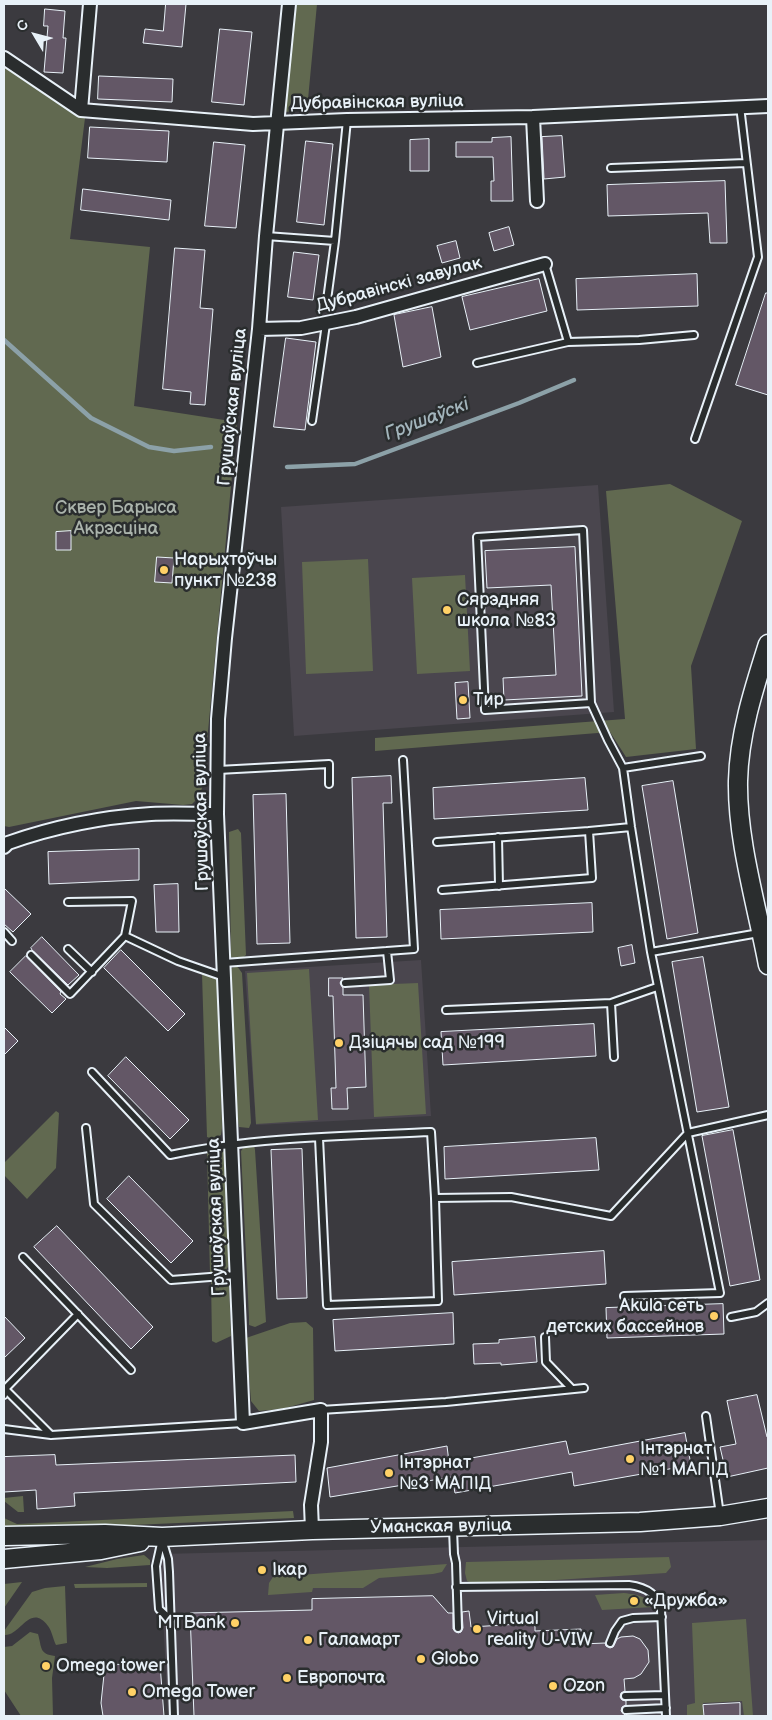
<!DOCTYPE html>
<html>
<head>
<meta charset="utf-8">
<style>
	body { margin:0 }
	#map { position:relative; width:772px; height:1720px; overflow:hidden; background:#3b3a3f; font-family:"Balsamiq Sans",sans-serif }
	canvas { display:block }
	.frame { position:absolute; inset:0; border:5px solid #e8f1f8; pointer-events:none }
	.north { position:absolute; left:10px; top:10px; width:50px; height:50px; -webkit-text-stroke:4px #2a2d2e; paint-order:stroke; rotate:307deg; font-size:14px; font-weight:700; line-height:20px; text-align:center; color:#e8f1f8 }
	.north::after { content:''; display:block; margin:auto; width:18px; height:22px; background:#e8f1f8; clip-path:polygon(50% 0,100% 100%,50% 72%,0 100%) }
</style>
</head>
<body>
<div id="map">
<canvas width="772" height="1720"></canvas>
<div class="frame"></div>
<div class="north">С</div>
</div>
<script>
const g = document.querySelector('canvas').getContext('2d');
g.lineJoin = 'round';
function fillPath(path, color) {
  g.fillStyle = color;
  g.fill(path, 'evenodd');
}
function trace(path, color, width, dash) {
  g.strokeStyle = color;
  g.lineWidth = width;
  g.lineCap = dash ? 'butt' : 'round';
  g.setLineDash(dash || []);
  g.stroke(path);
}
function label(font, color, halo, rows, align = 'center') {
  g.font = font + ' "Balsamiq Sans",sans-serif';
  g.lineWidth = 5;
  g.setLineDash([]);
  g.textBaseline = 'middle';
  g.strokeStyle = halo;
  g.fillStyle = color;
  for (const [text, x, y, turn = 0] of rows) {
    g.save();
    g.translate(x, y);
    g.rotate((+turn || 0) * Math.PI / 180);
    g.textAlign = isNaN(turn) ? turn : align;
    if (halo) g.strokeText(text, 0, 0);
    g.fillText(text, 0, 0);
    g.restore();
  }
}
fillPath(new Path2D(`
	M598,485l16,227 -320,24 -13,-229z
	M421,960l10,156 -175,9 -11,-154z
	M768,1540v176h-600l-8,-162z`), '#4a464e');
fillPath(new Path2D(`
	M296,4h21l-10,106 -22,2z
	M4,63l81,55 -15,121 80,8 -16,159 103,16 -34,363 -4,12 -7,7 -9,1 -47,-4 -127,26 -5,-1z
	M670,484l72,37 -51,145 5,83 -70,8 -16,-25 -235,19v-13l250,-19 -19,-228z
	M368,559l5,112 -67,3 -4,-112z
	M465,575l5,96 -53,3 -5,-96z
	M238,829l3,4 5,122 -5,4 -10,-2 -2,-125z
	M237,966l5,7 9,150 -2,5 -10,-1 -2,-12 -9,-140 2,-6z
	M309,969l9,151 -62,4 -9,-151z
	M202,974l10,1 7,5 3,148 -1,7 -8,4 -6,-2z
	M418,983l8,131 -52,3 -5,-132z
	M56,1111l3,2 -3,55 -29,31 -23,-24v-12z
	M250,1143l4,2 1,5 11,172 -11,5 -6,-2v-7l-8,-167 3,-4z
	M222,1147l3,2 3,86v32l-4,5 -9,3 -5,-1 -3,-123z
	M222,1278l5,1 2,3 2,54 -15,7 -4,-2 -1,-62z
	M306,1322l7,6 1,72 -32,9 -23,2 -8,-10 -5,-63 44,-15z
	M23,1496l1,16h-6l-14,-11v-3z
	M293,1511l1,7 -277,12 -13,-4v-8l13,6z
	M144,1555l6,5v5l-43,3 -22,-1 32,-8z
	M669,1557l2,10 -5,6 -189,12 -10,-4 -2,-8 1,-11z
	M447,1564l-5,8 -9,2 -54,4 -16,10h-50l-1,4 -44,3 1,-12 4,-6z
	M22,1582l-18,26v-24z
	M147,1583v4l-72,1 -1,-4z
	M65,1586l2,57 -11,2c-3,-6 -4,-14 -8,-19 -18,-24 -28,11 -44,9v-4l28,-39 13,-4z
	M624,1593c14,2 21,2 29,14l-51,3 -7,-15z
	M746,1619l7,97h-9l-2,-15 -39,2 1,13h-17v-11l8,-2 -3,-80z
	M30,1632l8,2c4,14 1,20 17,22l-3,22 1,38h-32l-17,-26v-43l8,-1z`), '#616950');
trace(new Path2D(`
	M4,340l87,78 58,29 25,4 37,-4
	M287,467l68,-3 164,-61 55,-23`), '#8ca1a8', 4.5);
const building = new Path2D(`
	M166,4h20l-4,43 -39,-4 2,-14 18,2z
	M45,9l20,2 -2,27h3l-3,35 -19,-1 4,-46h-4z
	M220,29l32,3 -8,73 -32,-3z
	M99,76l74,3 -1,23 -74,-3z
	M90,127l79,4 -2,31 -79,-4z
	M562,136l3,41 -21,2 -2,-42z
	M511,137l2,64h-22v-20h3l-1,-24h-37v-15h36v-4z
	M429,139v32h-19v-31z
	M306,141l27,3 -9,81 -27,-3z
	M214,142l31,3 -9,83 -31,-2z
	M725,181l2,62h-17l-2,-30 -100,3 -1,-31z
	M83,189l88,11 -2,20 -88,-10z
	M509,227l5,18 -20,6 -5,-18z
	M456,241l4,17 -18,5 -5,-17z
	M175,248l30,2 -5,58 13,1 -8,96 -15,-1 1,-12 -28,-3z
	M294,252l25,3 -6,45 -25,-3z
	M697,274l1,32 -121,4 -1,-31z
	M539,279l8,32 -77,19 -8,-33z
	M766,293h2v102l-32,-10z
	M432,307l9,50 -38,10 -9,-52z
	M286,338l30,4 -11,88 -31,-3z
	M71,531v19h-15v-18z
	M575,547l7,149 -78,4 -1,-22 53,-3 -5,-90 -64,3 -2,-37z
	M157,557l17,1 -2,25 -17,-1z
	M468,682l2,36 -13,1 -2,-36z
	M391,776l1,27h-9l4,134 -31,1 -4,-160z
	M585,778l3,32 -154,9 -1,-31z
	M673,781l25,152 -31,6 -25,-153z
	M286,794l4,149 -33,1 -4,-149z
	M139,849v31l-90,4 -1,-32z
	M178,884l1,48h-23l-2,-47z
	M4,888l27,26 -18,18 -9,-8z
	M592,903l1,29 -152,7 -1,-29z
	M42,937l37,38 -11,10 -36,-35 -1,-2z
	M632,945l3,18 -14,3 -3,-18z
	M121,950l64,64 -17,17 -64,-63z
	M26,956l35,36 -1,2 6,5 -14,14 -42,-41z
	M703,957l26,150 -32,5 -25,-150z
	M329,978h14l-3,5 3,5v7h20l3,92 -19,1 1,21h-16l-1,-21h5l-3,-92h-4z
	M594,1024l2,32 -153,9 -2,-33z
	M4,1027l14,14 -14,14z
	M126,1057l63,63 -19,19 -62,-63z
	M733,1130l27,150 -30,6 -28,-150z
	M596,1138l3,32 -154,9 -1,-32z
	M302,1149l5,149 -30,1 -6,-149z
	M129,1176l64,65 -22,22 -64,-64z
	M57,1226l96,101 -22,22 -97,-102z
	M604,1251l2,33 -152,11 -2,-33z
	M723,1304l1,30 -117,4 -1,-30z
	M453,1313l1,31 -119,7 -2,-31z
	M4,1316l21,22 -21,20z
	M535,1337l2,25 -36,3v-2l-27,1 -1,-20 26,-1v-3z
	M757,1395l10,42h1v31l-41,9 -7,-30 16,-3 -9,-43z
	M685,1433l6,32 -55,10 -62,11 -2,-14 -117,21 -3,-16 -122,20 -3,-29 120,-22 2,16 117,-21 3,13z
	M55,1455l1,10 239,-10 1,27 -222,11 1,13 -38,3 -1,-19 -32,2v-35z
	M433,1596l15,17h5v16l5,4 3,-1 2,-4 -1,-16 7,-1 2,16 64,-4v8l46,-2 1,15 23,-1 1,3 4,2 3,-1 4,-8 4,-2 12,-1 7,3 8,11 1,12 -8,12 -7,4 -10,1 1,12 -4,2 -1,4 2,3 4,1v4l-4,2 -1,4 5,5h-432l-4,-103 122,-3v-11z
	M160,1664l4,52h-61l-2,-13 4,-38z
	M740,1703v13h-36l-1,-11z`);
fillPath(building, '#635766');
trace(building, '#e8f1f8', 1);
const lane = new Path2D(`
	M611,168l135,-5
	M266,236l69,5 -8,59
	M335,241l12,-121
	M545,264l23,78
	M477,363l91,-21 71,-2 55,-5
	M312,421l14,-97
	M695,439l63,-182 -18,-151
	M591,703l-106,7 -8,-173 106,-7 8,173 17,37 15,28
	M701,756l-78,12 8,59 20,125 108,-19
	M218,770l111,-6v20
	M589,831l42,-4
	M498,837l1,49
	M437,842l152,-11 3,47 -150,12
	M68,902l64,-1 -7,35 53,25 46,16
	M4,932l8,9
	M68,949l24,23
	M31,955l39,39 55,-58
	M224,963l190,-14 -11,-189
	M345,983l45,-3 -3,-29
	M611,1003l3,54
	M446,1010l165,-7 46,-16
	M92,1072l78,83c85,-18 174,-19 261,-23l4,66 76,-1 100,19 77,-83 80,-18
	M86,1128l8,76 77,76 65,-5
	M319,1138l8,167 111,-4 -3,-103
	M23,1257l108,113
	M624,1296l96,-3 -69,-341
	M731,1317l25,-5 12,-9
	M545,1337l1,25 26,27
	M4,1388l47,47
	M4,1395l1,-6 73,-75
	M321,1410l125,-8 138,-14
	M706,1416l14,99
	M4,1429l47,6 192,-12
	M453,1529l1,25 2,9 2,65
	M162,1539l6,20 1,13 5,144
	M162,1539l-6,27 3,43 12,11
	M456,1587l173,-2c16,2 29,9 32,25l5,106
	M610,1643l5,-12 7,-10 11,-3 29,-1
	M625,1696l40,-1
	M626,1710l40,-2`);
const street = new Path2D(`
	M289,4l-23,232 -7,93 -34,309 -7,81 -1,95 26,609 78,-13v32l-10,63 1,25
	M4,58l77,52 172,14 94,-4 186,-3 235,-11
	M81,110l9,-106
	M533,117l4,84
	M259,329l42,-1 55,-11 189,-53
	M4,847l4,-4c45,-16 95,-26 143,-29 22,-1 44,0 66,0`);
const secondary = new Path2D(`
	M768,644c-14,44 -29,90 -30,137 -1,60 19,125 30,184
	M4,1536l101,-2 57,3 150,-7 328,-8 80,-6 48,-8
	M4,1559l97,-9 39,-8`);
trace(lane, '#e8f1f8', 10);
trace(street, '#e8f1f8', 16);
trace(secondary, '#e8f1f8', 21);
trace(lane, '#2a2d2e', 6);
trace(street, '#2a2d2e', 12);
trace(secondary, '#2a2d2e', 18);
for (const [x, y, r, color] of [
	[164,570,5,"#ffd166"],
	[447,610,5,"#ffd166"],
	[463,700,5,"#ffd166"],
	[339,1043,5,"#ffd166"],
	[714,1316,5,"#ffd166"],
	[630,1459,5,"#ffd166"],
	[389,1473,5,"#ffd166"],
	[262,1570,5,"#ffd166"],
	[634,1601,5,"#ffd166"],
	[235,1623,5,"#ffd166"],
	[477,1629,5,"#ffd166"],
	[308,1640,5,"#ffd166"],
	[421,1659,5,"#ffd166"],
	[46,1666,5,"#ffd166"],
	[287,1678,5,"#ffd166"],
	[553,1686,5,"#ffd166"],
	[132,1692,5,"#ffd166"]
]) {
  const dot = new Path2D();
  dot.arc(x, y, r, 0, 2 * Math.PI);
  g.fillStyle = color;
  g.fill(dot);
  trace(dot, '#2a2d2e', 2);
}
label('18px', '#e8f1f8', '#2a2d2e', [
	["Дубравінская вуліца",377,103,-1],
	["Дубравінскі завулак",399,285,-15],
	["Грушаўская вуліца",233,407,-84],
	["Грушаўская вуліца",202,812,-91],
	["Грушаўская вуліца",217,1217,-92],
	["Уманская вуліца",441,1527,-1]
]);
label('18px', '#abb4ac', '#2a2d2e', [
	["Сквер Барыса",116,508],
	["Акрэсціна",116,529]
]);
label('18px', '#e8f1f8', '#2a2d2e', [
	["Нарыхтоўчы",174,560],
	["пункт №238",174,581],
	["Сярэдняя",457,600],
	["школа №83",457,621],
	["Тир",473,700],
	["Дзіцячы сад №199",349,1043],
	["Akula сеть",704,1306,"right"],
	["детских бассейнов",704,1327,"right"],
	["Інтэрнат",640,1449],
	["№1 МАПІД",640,1470],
	["Інтэрнат",399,1463],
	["№3 МАПІД",399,1484],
	["Ікар",272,1570],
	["«Дружба»",644,1601],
	["Virtual",487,1619],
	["reality U-VIW",487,1640],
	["MTBank",225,1623,"right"],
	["Галамарт",318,1640],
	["Globo",431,1659],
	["Omega tower",56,1666],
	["Европочта",297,1678],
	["Ozon",563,1686],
	["Omega Tower",142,1692]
], 'left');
label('italic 19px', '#a3b5bc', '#2a2d2e', [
	["Грушаўскі",427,420,-21]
]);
</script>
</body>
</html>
